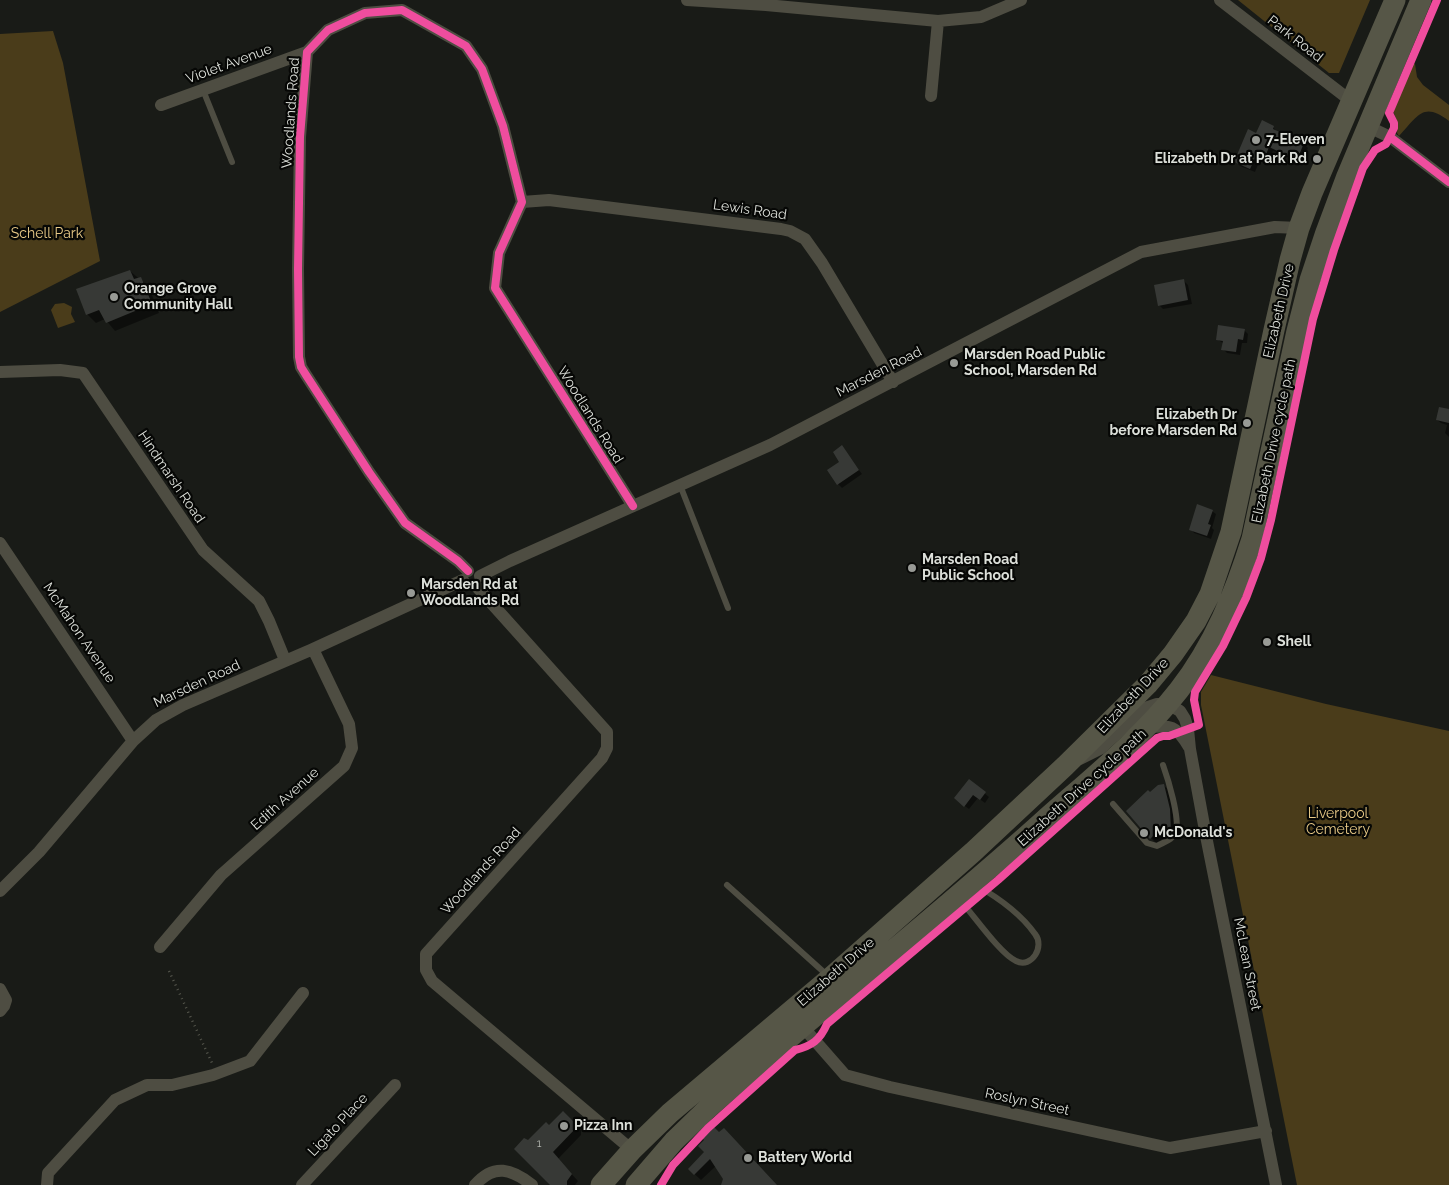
<!DOCTYPE html>
<html>
<head>
<meta charset="utf-8">
<style>
	body { margin:0 }
	canvas { display:block; background:#191b17 }
</style>
</head>
<body>
<canvas width="1449" height="1185"></canvas>
<script>
const g = document.querySelector('canvas').getContext('2d');
g.lineJoin = 'round';
function fillPath(path, color) {
  g.fillStyle = color;
  g.fill(path, 'evenodd');
}
function trace(path, color, width, dash) {
  g.strokeStyle = color;
  g.lineWidth = width;
  g.lineCap = dash ? 'butt' : 'round';
  g.setLineDash(dash || []);
  g.stroke(path);
}
function label(font, color, halo, rows, align = 'center') {
  g.font = font + ' Raleway,sans-serif';
  g.lineWidth = 4.5;
  g.setLineDash([]);
  g.textBaseline = 'middle';
  g.strokeStyle = halo;
  g.fillStyle = color;
  for (const [text, x, y, turn = 0] of rows) {
    g.save();
    g.translate(x, y);
    g.rotate((+turn || 0) * Math.PI / 180);
    g.textAlign = isNaN(turn) ? turn : align;
    if (halo) g.strokeText(text, 0, 0);
    g.fillText(text, 0, 0);
    g.restore();
  }
}
fillPath(new Path2D(`
	M1238,0h132l-31,73h-10z
	M53,31l10,32 37,198 -100,51v-278z
	M1412,63l3,1 2,13 6,8 26,20v16c-26,-20 -31,-5 -50,15l-2,-3 1,-10 -5,-12z
	M64,303l8,4 -1,7 4,8 -17,6 -7,-18 4,-6z
	M1211,675l115,29 123,27v454h-152l-96,-480v-13z`), '#4a3c1a');
fillPath(new Path2D(`
	M1273,127l4,5 27,12 4,4 -7,15 -28,-12 -4,10 -8,-4 -6,15 -15,-6 -5,-5 22,-26z
	M130,271l19,16 10,26 -44,18 -10,-12 -9,4 -9,-9z
	M1184,281l4,4 4,19 -29,5 -4,-4z
	M1244,330l4,4 -1,9h-5l-2,12 -13,-2 -4,-4 1,-5 -7,-5z
	M1449,410v27l-4,-4 2,-8 -6,-2 -4,-3z
	M842,447l20,27 -20,14 -4,-4z
	M1212,511l4,3 -4,14 2,2 -3,9 -17,-6 -3,-4z
	M969,780l20,17 -4,6 -7,-5 -9,11 -10,-7z
	M1163,785l7,6 6,46 -9,-3 -10,10 -6,-6 -1,-44z
	M563,1113l18,17v5l-23,24 20,22 -3,4h-23l-23,-44 20,-14z
	M706,1152l70,33h-53l1,-6 -8,-13 -15,14 -12,-11z`), '#0007');
fillPath(new Path2D(`
	M1262,120l12,6 -1,3 31,14 -7,17 -28,-13 -4,10 -8,-3 -7,15 -16,-7 14,-33 8,4z
	M130,270l4,9 7,-2 11,27 -46,19 -7,-13 -13,5 -10,-26z
	M1184,279l4,21 -30,6 -4,-21z
	M1218,325l27,4 -2,11 -5,-1 -2,13 -15,-2 2,-9 -7,-1z
	M1439,407l10,2v14l-13,-3z
	M842,445l17,25 -22,15 -10,-15 12,-8 -6,-10z
	M1197,504l16,6 -5,14 3,1 -4,11 -18,-6z
	M969,779l17,13 -6,8 -7,-5 -9,12 -10,-9z
	M1164,784l6,25 1,22 -11,-2 -10,10 -24,-28 22,-21 2,2 8,-7z
	M563,1111l12,12v6l-22,23 19,22 -5,7v4h-17l-36,-36 10,-11 4,2 18,-18 3,3z
	M714,1127l5,5 5,-4 53,57h-56l2,-6 -13,-20 -16,16 -6,-6 16,-17 -6,-6 6,-6 -2,-2z`), '#373936');
trace(new Path2D(`
	M169,971l43,92`), '#54554c', 2.5, [1, 4]);
trace(new Path2D(`
	M203,90l29,72
	M680,485l48,123
	M1113,804l34,39 10,3c7,-4 16,-6 19,-14 4,-14 -8,-53 -13,-67
	M727,885l100,90
	M959,899c14,15 41,55 57,62 16,8 29,-15 19,-27 -14,-20 -38,-37 -59,-49`), '#4e4d42', 6);
trace(new Path2D(`
	M687,0l79,5 172,16 43,-4 40,-17
	M1220,0l131,101
	M931,96l7,-75
	M161,105l146,-53
	M1369,127l21,10 59,45
	M522,202l27,-2 232,29 9,2 15,8 17,24 71,119
	M0,372l60,-2 23,3 120,177 56,51 10,20 16,39
	M0,543l133,198
	M468,571l-10,-10 -53,-38 -36,-51 -63,-97 -5,-8 -2,-10 -1,-88 2,-132 7,-85 21,-22 37,-17 37,-3 64,36 16,23 21,57 19,76 -23,51 -4,35 138,218
	M480,576l30,-15 260,-116 371,-193 134,-25 24,1
	M476,586l131,146v16l-5,10 -176,196v16l6,11 200,169
	M1147,728c23,-4 30,-2 42,19
	M1080,759l20,-10 45,-41 12,-4 16,3 7,4 5,8 3,10 2,20 16,87 70,349
	M0,891l39,-39 94,-111 23,-21 27,-15 130,-56 150,-69
	M160,947l61,-72 123,-109 8,-18 -3,-24 -36,-75
	M0,989l6,11 -2,6 -4,5
	M803,1027l42,48 45,12 280,61 96,-17
	M47,1185l1,-12 67,-73 32,-15h25l41,-10 37,-14 53,-68
	M302,1185l93,-100
	M475,1185c19,-22 37,-16 57,0`), '#4e4d42', 12);
trace(new Path2D(`
	M601,1185l31,-35 38,-37 160,-135 143,-126 92,-86 83,-82 25,-30 23,-33 14,-27 21,-62 43,-202 16,-70 9,-32 13,-35 83,-193
	M636,1185l38,-44 31,-30c111,-99 227,-190 337,-289 47,-42 98,-82 137,-132 35,-45 56,-97 73,-151l45,-208 13,-51 15,-45 22,-59 74,-176`), '#565647', 21);
trace(new Path2D(`
	M1390,137l59,45
	M468,571l-10,-10 -53,-38 -36,-51 -63,-97 -5,-8 -2,-10 -1,-88 2,-132 7,-85 21,-22 37,-17 37,-3 64,36 16,23 21,57 19,76 -23,51 -4,35 138,218
	M661,1185l12,-20 35,-37 87,-78c17,-4 25,-10 32,-26l171,-144 159,-142 6,-2h6l30,-11 -5,-25 1,-8 28,-46 23,-48 15,-40 10,-38 42,-201 21,-69 29,-82 12,-18 11,-6 8,-16v-5l-5,-10 48,-113`), '#ef4d9e', 8);
for (const [x, y, r, color] of [
	[1256,140,5,"#989a95"],
	[1317,159,5,"#989a95"],
	[114,297,5,"#989a95"],
	[954,363,5,"#989a95"],
	[1247,423,5,"#989a95"],
	[912,568,5,"#989a95"],
	[411,593,5,"#989a95"],
	[1267,642,5,"#989a95"],
	[1144,833,5,"#989a95"],
	[564,1126,5,"#989a95"],
	[748,1158,5,"#989a95"]
]) {
  const dot = new Path2D();
  dot.arc(x, y, r, 0, 2 * Math.PI);
  g.fillStyle = color;
  g.fill(dot);
  trace(dot, '#060705', 2);
}
label('11px', '#b3b6b0', null, [
	["1",539,1144]
]);
label('14px', '#dcdfd9', '#060705', [
	["Park Road",1295,39,38],
	["Violet Avenue",229,64,-20],
	["Woodlands Road",291,113,-86],
	["Lewis Road",750,210,8],
	["Elizabeth Drive",1279,311,-77],
	["Marsden Road",879,372,-27],
	["Woodlands Road",590,415,58],
	["Elizabeth Drive cycle path",1274,441,-78],
	["Hindmarsh Road",171,477,56],
	["McMahon Avenue",79,633,56],
	["Marsden Road",197,684,-25],
	["Elizabeth Drive",1133,696,-47],
	["Elizabeth Drive cycle path",1082,788,-42],
	["Edith Avenue",285,799,-42],
	["Woodlands Road",481,871,-48],
	["McLean Street",1247,964,79],
	["Elizabeth Drive",836,972,-41],
	["Roslyn Street",1027,1102,12],
	["Ligato Place",338,1125,-47]
]);
label('bold 14px', '#dcdfd9', '#060705', [
	["7-Eleven",1266,140],
	["Elizabeth Dr at Park Rd",1307,159,"right"],
	["Orange Grove",124,289],
	["Community Hall",124,305],
	["Marsden Road Public",964,355],
	["School, Marsden Rd",964,371],
	["Elizabeth Dr",1237,415,"right"],
	["before Marsden Rd",1237,431,"right"],
	["Marsden Road",922,560],
	["Public School",922,576],
	["Marsden Rd at",421,585],
	["Woodlands Rd",421,601],
	["Shell",1277,642],
	["McDonald's",1154,833],
	["Pizza Inn",574,1126],
	["Battery World",758,1158]
], 'left');
label('14px', '#e9ca87', '#060705', [
	["Schell Park",47,234],
	["Liverpool",1338,814],
	["Cemetery",1338,830]
]);
</script>
</body>
</html>
